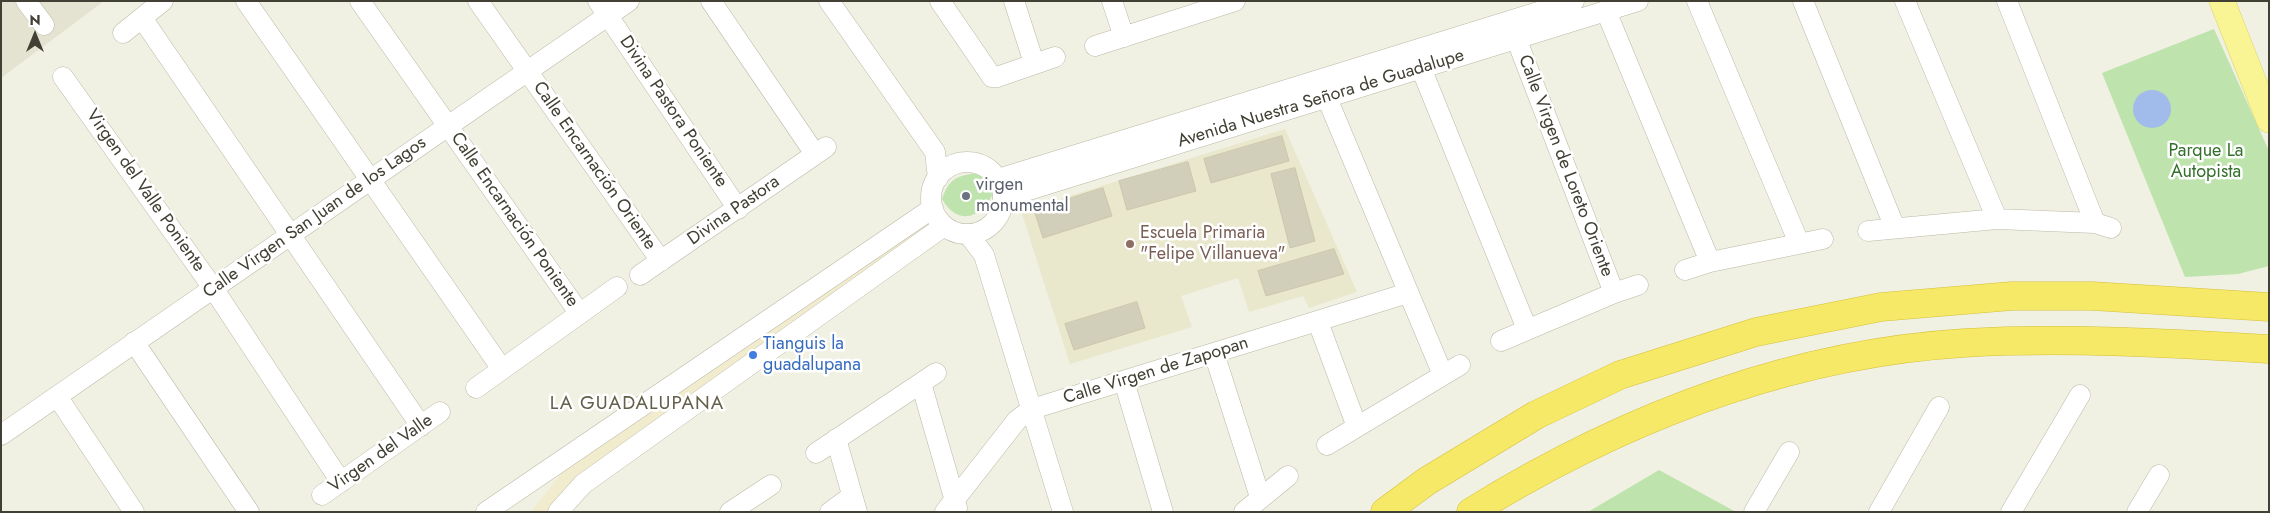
<!DOCTYPE html>
<html>
<head>
<meta charset="utf-8">
<style>
	body { margin:0 }
	#map { position:relative; width:2270px; height:513px; overflow:hidden; background:#f0f0e3; font-family:Jost,sans-serif }
	canvas { display:block }
	.frame { position:absolute; inset:0; border:2px solid #424034; pointer-events:none }
	.north { position:absolute; left:10px; top:10px; width:50px; height:50px; -webkit-text-stroke:4px #fff; paint-order:stroke; rotate:0deg; font-size:14px; font-weight:700; line-height:20px; text-align:center; color:#424034 }
	.north::after { content:''; display:block; margin:auto; width:18px; height:22px; background:#424034; clip-path:polygon(50% 0,100% 100%,50% 72%,0 100%) }
</style>
</head>
<body>
<div id="map">
<canvas width="2270" height="513"></canvas>
<div class="frame"></div>
<div class="north">N</div>
</div>
<script>
const g = document.querySelector('canvas').getContext('2d');
g.lineJoin = 'round';
function fillPath(path, color) {
  g.fillStyle = color;
  g.fill(path, 'evenodd');
}
function trace(path, color, width, dash) {
  g.strokeStyle = color;
  g.lineWidth = width;
  g.lineCap = dash ? 'butt' : 'round';
  g.setLineDash(dash || []);
  g.stroke(path);
}
function label(font, color, halo, rows, align = 'center') {
  g.font = font + ' Jost,sans-serif';
  g.lineWidth = 5;
  g.setLineDash([]);
  g.textBaseline = 'middle';
  g.strokeStyle = halo;
  g.fillStyle = color;
  for (const [text, x, y, turn = 0] of rows) {
    g.save();
    g.translate(x, y);
    g.rotate((+turn || 0) * Math.PI / 180);
    g.textAlign = isNaN(turn) ? turn : align;
    if (halo) g.strokeText(text, 0, 0);
    g.fillText(text, 0, 0);
    g.restore();
  }
}
fillPath(new Path2D(`
	M1,1h103l-103,77z`), '#e4e3d1');
fillPath(new Path2D(`
	M927,222l14,20 -361,245 -20,25h-29l35,-45z`), '#f2ecce');
fillPath(new Path2D(`
	M1285,129l72,163 -48,16 -6,-12 -54,16 -11,-34 -57,18 11,31 -122,37 -49,-153z`), '#e9e8cd');
fillPath(new Path2D(`
	M2214,29l55,122v115l-31,8 -53,3 -83,-204z
	M977,173l12,4 6,11c-9,28 -36,41 -53,11 7,-20 14,-23 35,-26z
	M1659,470l77,42h-148z`), '#bee3ad');
fillPath(new Path2D(`
	M2133 109a19 19 0 1 1 38 0a19 19 0 1 1-38 0Z`), '#a1bbeb');
const building = new Path2D(`
	M1282,136l7,25 -78,22 -7,-24z
	M1188,162l8,29 -69,19 -8,-29z
	M1295,168l20,73 -25,7 -19,-74z
	M1103,188l9,28 -69,22 -9,-28z
	M1334,249l10,25 -78,22 -8,-25z
	M1137,302l8,26 -71,22 -9,-26z`);
fillPath(building, '#d1ceb9');
trace(building, '#ccc7ad', 1);
const minor = new Path2D(`
	M26,1l18,24
	M246,1l256,368
	M360,1l220,313
	M478,1l183,260
	M598,1l140,208
	M711,1l104,153
	M829,1l106,151 3,26
	M940,1l52,76h5l58,-20
	M1014,1l20,62
	M1112,1l12,36
	M1697,1l102,242
	M1803,1l92,227
	M1905,1l92,218
	M2007,1l88,222
	M1606,11l104,251
	M142,18l279,408
	M123,33l40,-32
	M1516,38l98,255
	M1095,46l140,-45
	M1421,68l106,261
	M63,77l150,211 128,194
	M1327,98l116,277
	M931 198a36 36 0 1 1 72 0a36 36 0 1 1-72 0Z
	M998,179l576,-178
	M1003,198l635,-197
	M1868,231l129,-12 98,4 16,5
	M968,234l16,21 79,257
	M1685,270l25,-8 113,-23
	M640,275l186,-128
	M1318,322l39,105
	M1501,341l113,-48 24,-8
	M134,342l115,170
	M1214,353l46,144
	M1124,381l39,131
	M921,383l36,125
	M476,388l141,-101
	M57,396l77,116
	M1,435l628,-434
	M836,439l21,73
	M1327,445l133,-80
	M816,453l120,-80
	M322,495l118,-83
	M486,512l447,-304
	M558,512l25,-28 361,-258
	M730,512l41,-27
	M830,512l22,-16
	M945,512l72,-92 15,-11 376,-116
	M1244,512l44,-36
	M1754,512l35,-60
	M1879,512l60,-105
	M2011,512l69,-117
	M2137,512l22,-37`);
const major = new Path2D(`
	M2222,1l47,119`);
const highway = new Path2D(`
	M1385,512l42,-31 109,-66 84,-40 136,-43 125,-25 131,-11h80l177,11
	M1471,512c149,-92 316,-158 493,-169 102,-6 203,0 305,6`);
trace(minor, '#bbb9a6', 21);
trace(major, '#dcd565', 26);
trace(highway, '#d4c039', 29);
trace(minor, '#fff', 20);
trace(major, '#f9f494', 25);
trace(highway, '#f6e968', 28);
for (const [x, y, r, color] of [
	[966,196,5,"#6b7280"],
	[1130,244,5,"#8d6e63"],
	[753,355,5,"#3f7fe0"]
]) {
  const dot = new Path2D();
  dot.arc(x, y, r, 0, 2 * Math.PI);
  g.fillStyle = color;
  g.fill(dot);
  trace(dot, '#fff', 2);
}
label('18px', '#424034', '#fff', [
	["Avenida Nuestra Señora de Guadalupe",1321,99,-17],
	["Divina Pastora Poniente",673,112,56],
	["Calle Encarnación Oriente",594,166,55],
	["Calle Virgen de Loreto Oriente",1565,166,69],
	["Virgen del Valle Poniente",145,191,55],
	["Divina Pastora",734,211,-35],
	["Calle Virgen San Juan de los Lagos",315,218,-35],
	["Calle Encarnación Poniente",514,220,55],
	["Calle Virgen de Zapopan",1156,371,-17],
	["Virgen del Valle",381,454,-35]
]);
label('18px', '#34702b', '#fff', [
	["Parque La",2206,152],
	["Autopista",2206,173]
]);
label('18px', '#5b616d', '#fff', [
	["virgen",976,186],
	["monumental",976,207]
], 'left');
label('18px', '#785e54', '#fff', [
	["Escuela Primaria",1140,234],
	["\"Felipe Villanueva\"",1140,255]
], 'left');
label('18px', '#366cbe', '#fff', [
	["Tianguis la",763,345],
	["guadalupana",763,366]
], 'left');
g.letterSpacing = '1px';
label('19px', '#64604b', '#fff', [
	["LA GUADALUPANA",637,404]
]);
g.letterSpacing = '0px';
</script>
</body>
</html>
